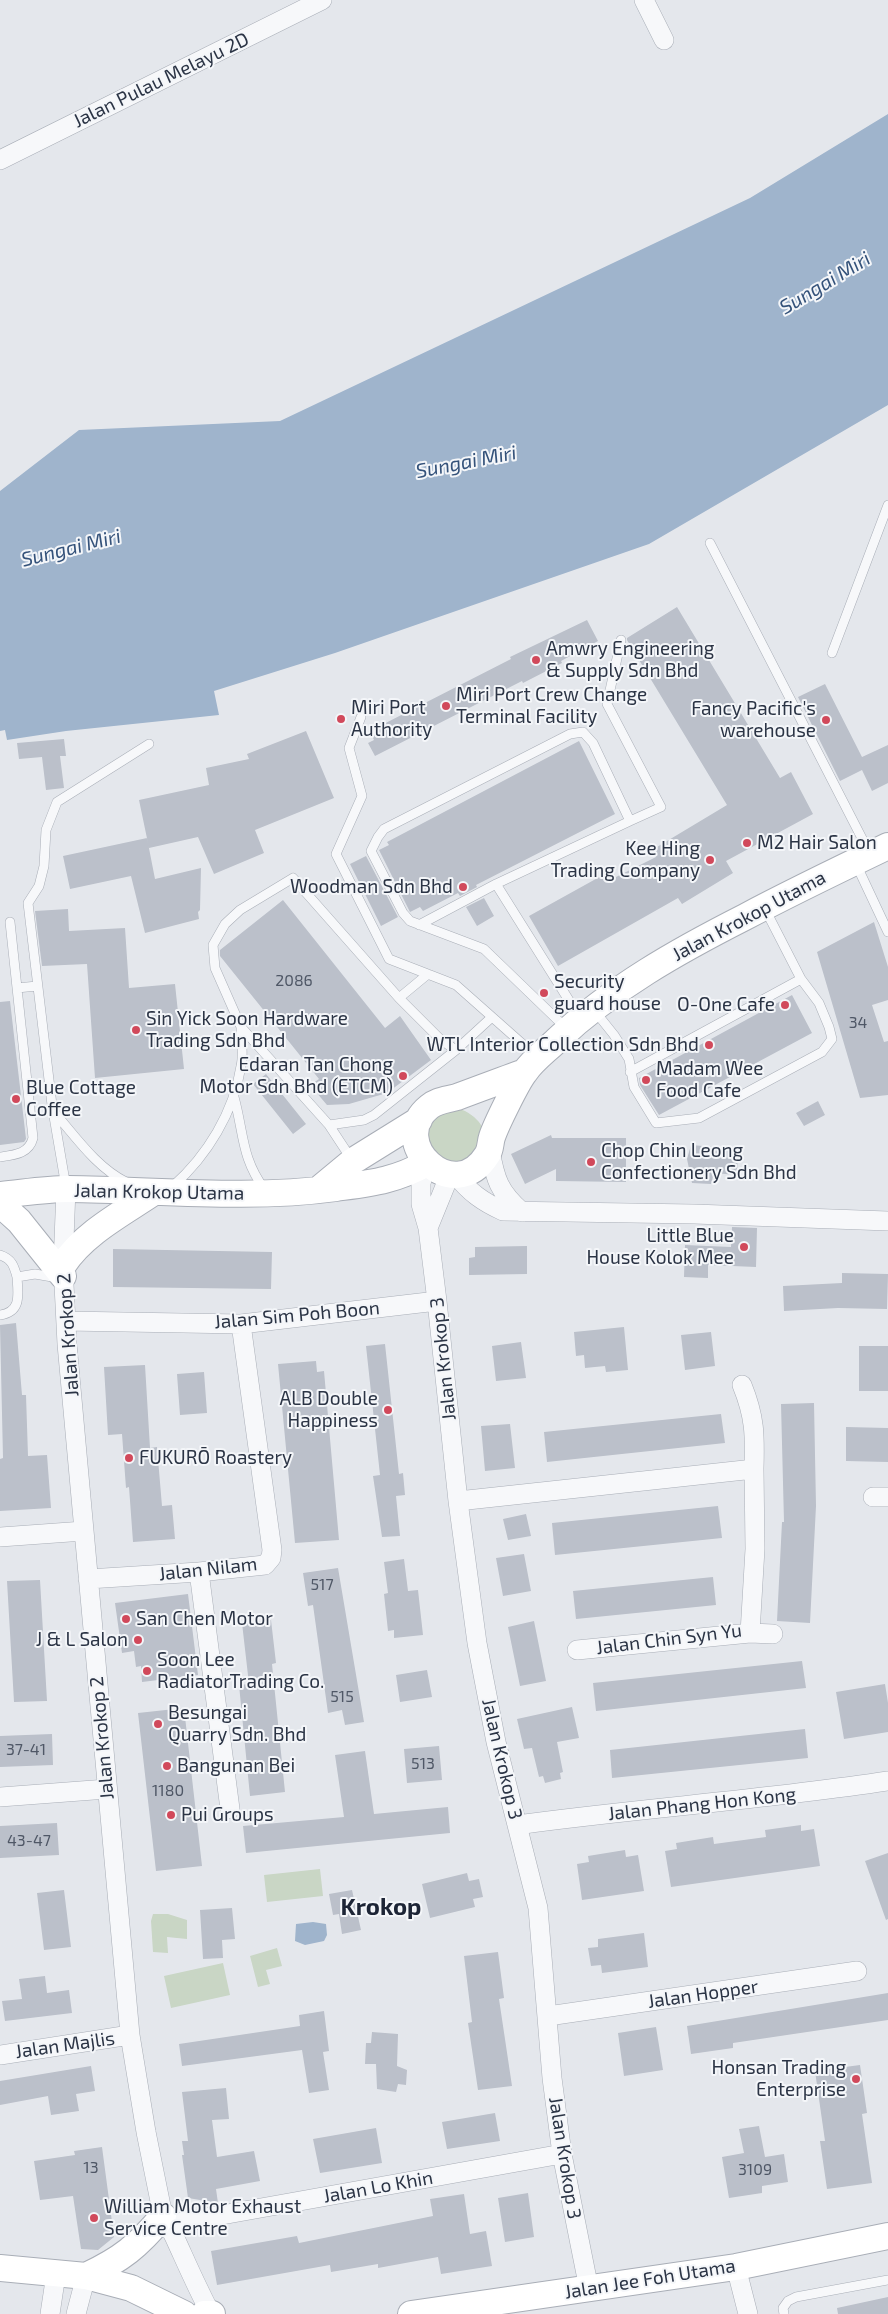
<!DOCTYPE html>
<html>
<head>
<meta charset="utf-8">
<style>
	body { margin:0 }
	canvas { display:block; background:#e4e7ec }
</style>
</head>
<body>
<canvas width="888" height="2314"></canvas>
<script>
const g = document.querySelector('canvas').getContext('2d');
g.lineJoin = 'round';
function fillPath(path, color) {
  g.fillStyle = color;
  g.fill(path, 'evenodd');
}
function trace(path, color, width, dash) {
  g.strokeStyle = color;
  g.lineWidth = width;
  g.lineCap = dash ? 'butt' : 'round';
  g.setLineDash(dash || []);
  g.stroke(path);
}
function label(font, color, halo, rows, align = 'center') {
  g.font = font + ' "Exo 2",sans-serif';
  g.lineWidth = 4;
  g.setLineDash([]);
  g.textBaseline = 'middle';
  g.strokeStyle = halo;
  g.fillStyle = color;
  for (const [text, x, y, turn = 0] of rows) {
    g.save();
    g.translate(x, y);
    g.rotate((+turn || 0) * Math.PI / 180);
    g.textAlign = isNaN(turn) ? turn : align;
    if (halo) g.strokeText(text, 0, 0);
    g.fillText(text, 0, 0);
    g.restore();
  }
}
fillPath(new Path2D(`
	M454,1107c14,3 37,18 28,36 -4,8 -13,15 -19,22l-27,-4 -11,-34 5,-8z
	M320,1869l3,27 -56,6 -3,-27z
	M153,1914h15l19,6v19l-20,-2 1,16 -15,-1 -2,-31z
	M277,1948l5,18 -16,4 4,14 -12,3 -8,-31z
	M223,1963l7,32 -59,13 -7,-32z`), '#c9d6c5');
fillPath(new Path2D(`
	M888,114v291l-239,139 -314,109 -121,38 5,24 -153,16 -59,9 -2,-10 -5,1v-240l79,-61 201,-9 470,-223z
	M313,1922l13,2 1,11 -3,6 -19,4 -10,-4 1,-17z`), '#9fb4cc');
fillPath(new Path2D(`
	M677,607l103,171 11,-6 22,42 -87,47 7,12 -51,31 -4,-6 -120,68 -29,-50 83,-46 4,7 40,-20 -4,-7 75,-45 -100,-165v-2z
	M587,620l11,21 -37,20 1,2 -39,20 -1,-2 -147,75 -7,-13 6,-3 -4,-9 141,-72 -1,-2z
	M825,684l37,73 26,-12v38l-16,8 -10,-21 -22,11 -42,-84z
	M306,731l28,67 -79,32 9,23 -50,21 -16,-37 -49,11 -10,-48 70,-15 -3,-17 43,-9 -2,-5z
	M64,739l2,17h-6l4,32 -18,2 -4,-33 -23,2 -2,-16z
	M579,741l36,73 -139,71 1,2 -17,9 -2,-3 -35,18 -3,-4 -10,5 -31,-62 10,-5 -2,-3z
	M147,838l8,41 46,-11 -1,42 -2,2 1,7 -54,14 -14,-57 -61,13 -7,-33z
	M366,856l32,61 -17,9 -31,-62z
	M484,898l10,18 -17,10 -11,-19z
	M283,900l102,128 15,-12 31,44 -44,33 -38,11 -22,1 -17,-20 9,-6 -99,-123v-6z
	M68,909l1,22 56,-3 4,60 46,-4 9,85 -89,9 -8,-114 -45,2 -7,-55z
	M874,922l14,45v33l-16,5 12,37 4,-1v54l-28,3 -43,-146z
	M792,995l20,38 -153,82 -19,-30 -1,-7z
	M10,1001l16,138 -2,3 -24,3v-143z
	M266,1074l40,50 -13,10 -40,-50z
	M818,1101l7,14 -21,11 -8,-13z
	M551,1135l1,3h74v44l-70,-1v-12l-31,15 -14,-30z
	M691,1145l47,4 -1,26 -23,-2 -3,11 -19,-1 -5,-24z
	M732,1227l25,1 -1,39 -48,-2v13l-24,-1 1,-32 46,2z
	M527,1246v28l-58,1v-17l6,-1v-10z
	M113,1249l159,3 -1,37 -158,-2z
	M842,1273l46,1 -1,35 -49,-1 -54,3 -1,-25 59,-3z
	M16,1323l6,72h4l2,61 19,-1 4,53 -51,3v-52l3,-1 -3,-133z
	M624,1327l4,43 -22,2 -1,-6 -20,2 -1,-13 -8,1 -2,-24z
	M711,1332l4,34 -30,4 -4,-35z
	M521,1342l5,36 -30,3 -4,-35z
	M385,1344l14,130 4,-1 2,22 -9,1 4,40 -18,1 -9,-61 7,-1 -14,-129z
	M859,1346h29v45h-29z
	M316,1361l1,11 7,-1 15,169 -44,3 -17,-179z
	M145,1365l5,83 7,-1 5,59 10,-1 3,34 -42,3 -4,-55 -3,1 -4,-54 -14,1 -4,-68z
	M204,1372l3,41 -27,2 -3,-41z
	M814,1403l2,103 -6,117 -33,-2 5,-99h2l-3,-118z
	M721,1414l4,29 -178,19 -3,-30z
	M510,1424l5,44 -30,3 -4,-45z
	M846,1427l42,1v34l-42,-1z
	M718,1506l4,32 -167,17 -3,-32z
	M526,1514l5,22 -23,4 -5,-21z
	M524,1554l7,37 -28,5 -7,-38z
	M404,1559l4,32 10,-1 5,45 -29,3v-8l-6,1 -4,-37 4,-1 -4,-31z
	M338,1568l26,154 -19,3 -3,-15 -14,3 -15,-108 -5,1 -5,-33z
	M713,1577l3,28 -140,14 -3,-28z
	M40,1580l7,121 -33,1 -7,-121z
	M188,1594l10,81 -56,7 -1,-16 -5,1 -2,-16 -12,2 -7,-50z
	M271,1620l5,43 -4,1 13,128 -35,4 -11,-111 10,-1 -7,-61z
	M534,1621l12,60 -26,5 -12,-59z
	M802,1661l4,27 -210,23 -3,-28z
	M427,1670l5,27 -32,5 -4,-27z
	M885,1684l3,19v29l-44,7 -8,-47z
	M572,1707l7,31 -22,4 6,30 -3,1 1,6 -16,4 -2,-7 -4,1 -7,-29 -8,1 -7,-30z
	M184,1708l18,158 -46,5 -18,-158z
	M805,1729l3,29 -196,20 -2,-28z
	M52,1734l1,31 -53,2v-31z
	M439,1746l3,34 -35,3 -3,-34z
	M365,1751l9,63 74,-7 2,26 -204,20 -3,-27 101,-9 -9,-62z
	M57,1823l2,32 -59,3v-32z
	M801,1825v6l13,-2 6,37 -149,21 -6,-36 12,-2 -1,-6 37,-6 1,7 52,-7 -1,-7z
	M625,1850l1,7 12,-2 6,36 -62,9 -5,-36 12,-2 -1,-6z
	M888,1853v66l-2,1 -21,-59z
	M467,1873l2,8 10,-2 4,18 -10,2 2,8 -45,11 -8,-34z
	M64,1890l7,57 -27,3 -7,-57z
	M352,1890l9,40 -19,4 -3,-20 -6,1 -4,-21z
	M232,1908l3,31 -13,1 1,18 -20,1 -3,-49z
	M644,1933l4,34 -46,6 -1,-8 -10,1 -3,-18 10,-1v-8z
	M498,1952l6,46 -5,1 13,87 -34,4 -10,-67 4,-1 -8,-66z
	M45,1976l2,17 22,-3 3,23 -67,8 -3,-20 20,-2 -3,-20z
	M888,1993v27l-155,23v5l-42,6 -4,-28z
	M324,2011l5,40 -6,1 6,38 -20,3 -7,-43 -120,16 -3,-22 121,-18 -1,-11z
	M656,2027l7,43 -39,6 -6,-43z
	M372,2032l26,2 -1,32 10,4 -1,15 -8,-1 -2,8 -19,-3 -1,-25h-11l1,-21h5z
	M860,2065l7,48 -5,1 10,69 -45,6 -7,-48h5l-10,-70z
	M91,2066l4,25 -19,3 3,17 -28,4 -3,-19 -48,9v-24z
	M226,2088l3,31 -17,1 5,37 37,-6 6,30 -44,8 2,14 -30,-5 -6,-43h2l-2,-14h6l-6,-49z
	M495,2113l5,28 -53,8 -5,-27z
	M759,2126l6,31 19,-3 4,28 -26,4v7l-33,5 -7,-41 22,-4 -5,-24z
	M376,2128l6,35 -62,10 -7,-34z
	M102,2147l12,90 -16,13 -17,-1 -8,-53 -33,4 -6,-39 41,-6 -1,-4z
	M528,2193l6,44 -29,5 -7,-44z
	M464,2194l6,40 16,-3 6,35 -51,8 -3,-17 -60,11v-4l-47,8 -1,-7 -113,20 -6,-34 86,-15 2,7 134,-27 -3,-17z
	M888,2297v17h-50l-1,-6z`), '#bbc0ca');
const lane = new Path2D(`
	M710,543l159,309
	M621,640l-14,64 54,103 -31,14
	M832,653l56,-148
	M361,717l-12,31 13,48 -26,58 53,105 67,26 79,70
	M856,864l32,68
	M496,884l134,-63 -37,-78 -10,-11 -13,2 -186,95 -6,8 -7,14 32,62 7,8 74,28 83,80
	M419,925l77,-41 84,134
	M17,988l20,-2
	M399,998l29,-24
	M594,1010l20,25 15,24 5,28 22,36 43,-5 123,-66 10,-13 -3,-12 -10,-24 -18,-24 -36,-70
	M630,1072l171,-93
	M234,1097c10,36 7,61 31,93
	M54,1112c22,25 42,55 72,70
	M329,1125l35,-5 10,-5 82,-65 36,-33
	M0,1157c14,-2 29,-3 33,-19l-23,-216
	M352,1160l-23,-35 -88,-98 -26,-59 -2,-23 12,-21 15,-14 53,-32 106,120 42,42 15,10
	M173,1186c34,-30 61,-74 68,-120 3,-12 0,-26 0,-39
	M66,1187l-14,-82 -24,-202 11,-17 5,-20 2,-36 11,-28 92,-58
	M0,1255c12,4 14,11 17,22l18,-3 23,4
	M0,1315c22,-3 18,-21 17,-38
	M784,2314l-1,-6 5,-7 8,-4 92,-17`);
const street = new Path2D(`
	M644,0l20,40
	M0,160l322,-160
	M490,1150c5,29 9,42 32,62
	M427,1163l-6,20v21l7,24 9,73 21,200 19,142 19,99 42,166 14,170 10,76 27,135
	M456,1175c13,17 27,27 47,36l191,3 194,7
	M66,1189l-3,76 4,79 63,691 16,97 17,84c2,8 8,13 11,20 12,26 23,52 37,78
	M428,1228l22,-54
	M66,1321l175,3 196,-23
	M742,1385c13,32 13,50 12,84
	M873,1497h15
	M458,1501l296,-32 1,80 -5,84 -173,17
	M0,1537l84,-6
	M199,1572l31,237
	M88,1579l111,-7 66,-7 6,-7 1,-8 -31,-226
	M750,1633l23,1
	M0,1797l107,-8
	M517,1825c123,-17 248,-25 371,-44
	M548,2016l309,-45
	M0,2055l130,-20
	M166,2225l396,-71
	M736,2267l12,47
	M50,2314l6,-40
	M76,2314l10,-38`);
const secondary = new Path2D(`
	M525,1072c-23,8 -46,17 -68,25 -11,3 -20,3 -28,10 -43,35 25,101 58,48 4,-6 3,-12 5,-18 4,-12 25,-55 33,-65 8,-12 22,-22 32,-32 55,-52 121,-89 188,-123 47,-25 95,-48 143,-71
	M318,1190l35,-29 66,-41
	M0,1195c22,-2 45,-6 68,-6 90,1 179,11 268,-1 36,-5 58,-7 91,-25
	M0,1204l19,17 44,55
	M63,1265c21,-32 60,-52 91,-73
	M0,2268l86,8 45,12 53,26
	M86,2276c36,-17 52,-30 77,-60
	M204,2314h8
	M411,2314l325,-47 152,-31`);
trace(lane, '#a9aeb7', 10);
trace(street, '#a9aeb7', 20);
trace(secondary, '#a9aeb7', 28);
trace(lane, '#f7f8fa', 9);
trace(street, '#f7f8fa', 19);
trace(secondary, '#fff', 26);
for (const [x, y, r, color] of [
	[536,660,5,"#d1495b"],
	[446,706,5,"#d1495b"],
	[341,719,5,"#d1495b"],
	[826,720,5,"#d1495b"],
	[747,843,5,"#d1495b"],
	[710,860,5,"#d1495b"],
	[463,887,5,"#d1495b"],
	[544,993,5,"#d1495b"],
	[785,1005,5,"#d1495b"],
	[136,1030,5,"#d1495b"],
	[709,1045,5,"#d1495b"],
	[403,1076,5,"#d1495b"],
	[646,1080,5,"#d1495b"],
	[16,1099,5,"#d1495b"],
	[591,1162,5,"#d1495b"],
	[744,1247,5,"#d1495b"],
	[388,1410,5,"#d1495b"],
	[129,1458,5,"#d1495b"],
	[126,1619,5,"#d1495b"],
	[138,1640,5,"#d1495b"],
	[147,1671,5,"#d1495b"],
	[158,1724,5,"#d1495b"],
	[167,1766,5,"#d1495b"],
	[171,1815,5,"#d1495b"],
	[856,2079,5,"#d1495b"],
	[94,2218,5,"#d1495b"]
]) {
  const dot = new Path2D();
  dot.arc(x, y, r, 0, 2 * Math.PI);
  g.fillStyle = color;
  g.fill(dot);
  trace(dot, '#f4f6f9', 2);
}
label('16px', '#4f5766', null, [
	["2086",294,981],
	["34",858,1023],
	["517",322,1585],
	["515",342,1697],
	["37-41",26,1750],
	["513",423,1764],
	["1180",168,1791],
	["43-47",29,1841],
	["13",91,2168],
	["3109",755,2170]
]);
label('19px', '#2b3445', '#f4f6f9', [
	["Jalan Pulau Melayu 2D",161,80,-26],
	["Jalan Krokop Utama",749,916,-28],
	["Jalan Krokop Utama",159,1192,1],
	["Jalan Sim Poh Boon",297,1315,-5],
	["Jalan Krokop 2",68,1335,-94],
	["Jalan Krokop 3",443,1359,-96],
	["Jalan Nilam",208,1569,-6],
	["Jalan Chin Syn Yu",669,1639,-7],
	["Jalan Krokop 2",102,1738,-95],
	["Jalan Krokop 3",502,1759,77],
	["Jalan Phang Hon Kong",702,1804,-6],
	["Jalan Hopper",703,1994,-8],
	["Jalan Majlis",65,2045,-8],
	["Jalan Krokop 3",565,2158,81],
	["Jalan Lo Khin",378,2187,-10],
	["Jalan Jee Foh Utama",650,2279,-9]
]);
label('19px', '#2b3445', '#f4f6f9', [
	["Amwry Engineering",546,649],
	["& Supply Sdn Bhd",546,671],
	["Miri Port Crew Change",456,695],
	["Terminal Facility",456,717],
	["Miri Port",351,708],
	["Authority",351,730],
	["Fancy Pacific's",816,709,"right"],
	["warehouse",816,731,"right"],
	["M2 Hair Salon",757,843],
	["Kee Hing",700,849,"right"],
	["Trading Company",700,871,"right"],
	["Woodman Sdn Bhd",453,887,"right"],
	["Security",554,982],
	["guard house",554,1004],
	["O-One Cafe",775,1005,"right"],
	["Sin Yick Soon Hardware",146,1019],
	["Trading Sdn Bhd",146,1041],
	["WTL Interior Collection Sdn Bhd",699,1045,"right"],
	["Edaran Tan Chong",393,1065,"right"],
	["Motor Sdn Bhd (ETCM)",393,1087,"right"],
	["Madam Wee",656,1069],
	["Food Cafe",656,1091],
	["Blue Cottage",26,1088],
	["Coffee",26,1110],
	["Chop Chin Leong",601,1151],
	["Confectionery Sdn Bhd",601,1173],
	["Little Blue",734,1236,"right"],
	["House Kolok Mee",734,1258,"right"],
	["ALB Double",378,1399,"right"],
	["Happiness",378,1421,"right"],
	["FUKURŌ Roastery",139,1458],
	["San Chen Motor",136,1619],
	["J & L Salon",128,1640,"right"],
	["Soon Lee",157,1660],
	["RadiatorTrading Co.",157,1682],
	["Besungai",168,1713],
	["Quarry Sdn. Bhd",168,1735],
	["Bangunan Bei",177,1766],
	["Pui Groups",181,1815],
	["Honsan Trading",846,2068,"right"],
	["Enterprise",846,2090,"right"],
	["William Motor Exhaust",104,2207],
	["Service Centre",104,2229]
], 'left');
label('italic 20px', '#34527a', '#f4f6f9', [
	["Sungai Miri",825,283,-31],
	["Sungai Miri",466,462,-11],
	["Sungai Miri",71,548,-14]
]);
label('bold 24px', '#1d2536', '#f4f6f9', [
	["Krokop",381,1907]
]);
</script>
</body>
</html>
